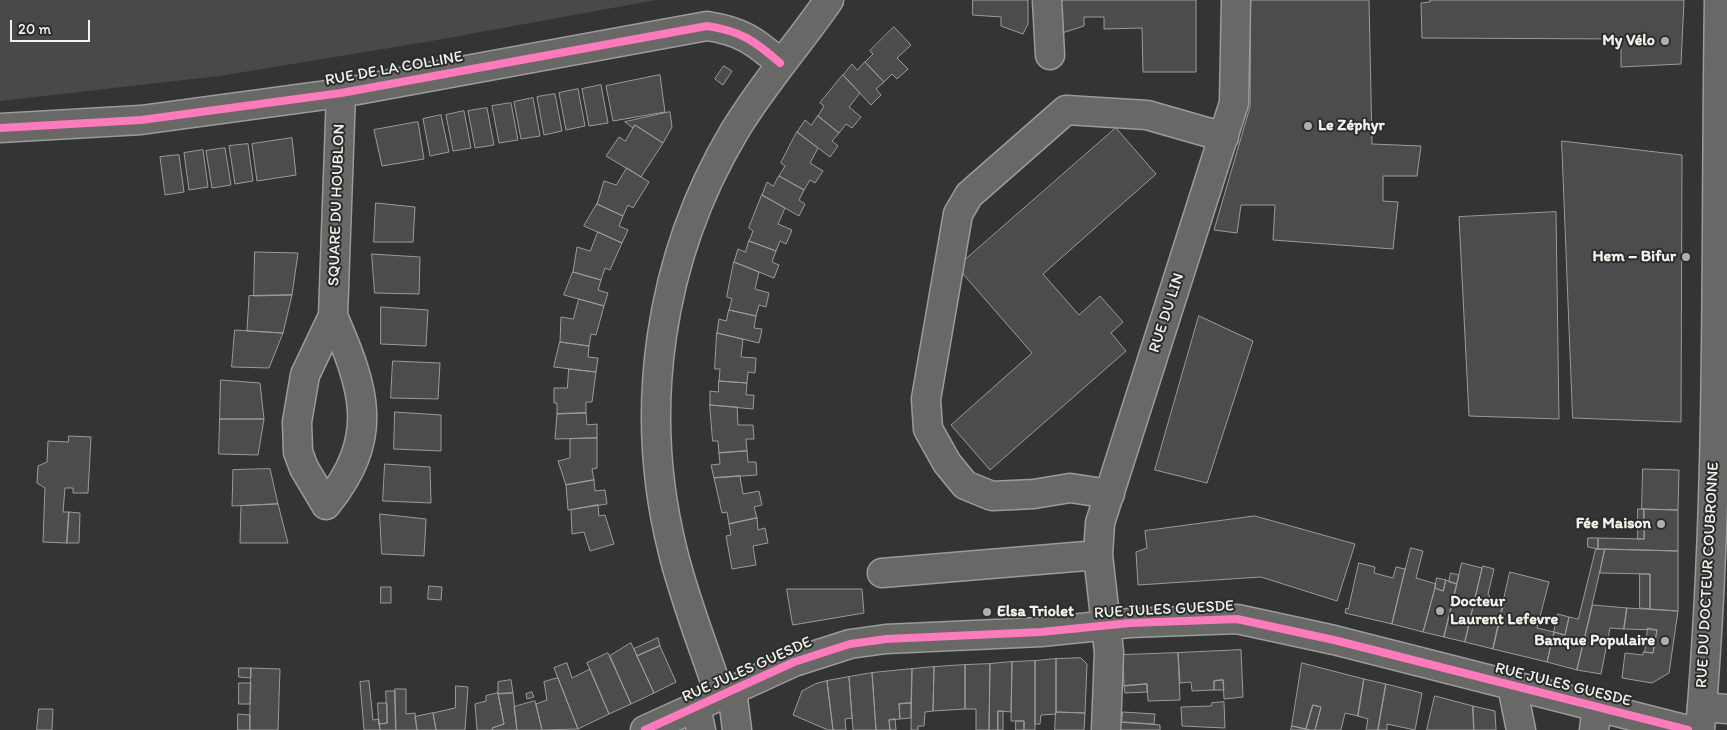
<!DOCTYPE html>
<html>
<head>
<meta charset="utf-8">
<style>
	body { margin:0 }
	#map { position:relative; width:1727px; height:730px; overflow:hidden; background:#333434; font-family:Itim,sans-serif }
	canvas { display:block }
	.scale { position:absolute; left:10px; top:20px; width:80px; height:22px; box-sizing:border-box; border:2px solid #f4f1e8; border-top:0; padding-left:6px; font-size:15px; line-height:18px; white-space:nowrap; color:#f4f1e8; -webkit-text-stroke:4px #2a2d2e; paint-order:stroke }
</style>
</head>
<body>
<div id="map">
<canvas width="1727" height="730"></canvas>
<div class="scale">20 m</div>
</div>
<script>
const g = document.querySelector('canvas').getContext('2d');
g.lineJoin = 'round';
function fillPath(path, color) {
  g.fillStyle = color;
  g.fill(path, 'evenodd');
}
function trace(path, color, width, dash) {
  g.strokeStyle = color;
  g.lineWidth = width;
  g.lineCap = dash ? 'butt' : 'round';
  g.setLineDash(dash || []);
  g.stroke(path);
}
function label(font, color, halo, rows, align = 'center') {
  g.font = font + ' Itim,sans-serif';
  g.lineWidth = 4;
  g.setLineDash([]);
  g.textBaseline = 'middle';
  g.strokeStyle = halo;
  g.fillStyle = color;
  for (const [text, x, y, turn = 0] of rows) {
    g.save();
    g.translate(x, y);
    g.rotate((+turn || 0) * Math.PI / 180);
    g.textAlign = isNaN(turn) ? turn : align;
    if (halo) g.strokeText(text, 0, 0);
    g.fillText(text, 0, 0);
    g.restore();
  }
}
fillPath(new Path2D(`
	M0,0h656l-230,42 -207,34 -219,25z`), '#484a49');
const building = new Path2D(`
	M973,0h55v24l-5,10 -22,-8v-9l-28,-2z
	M1055,0h141v72h-53l-1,-44 -38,1v-12h-20v9l-25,8z
	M1251,0h118l3,144 49,2 -4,30h-34v25l15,1 -5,47 -120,-9 2,-35h-34l-4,28 -23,-3 36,-123z
	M1430,0h254l-3,64 -60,3v-28l-199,-1 -1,-35 9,-1z
	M894,27l17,18 -14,13 11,11 -11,10 -5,-5 -8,8 -19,-20 8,-8 -3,-3z
	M865,62l19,20 -8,7 5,6 -10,10 -28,-30 9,-11 5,6z
	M724,66l8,5 -9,14 -8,-6z
	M660,75l5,37 -52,9 -7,-35z
	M843,75l17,18 -11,14 12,10 -9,11 -6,-4 -7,9 -21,-17 6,-10 -4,-3z
	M601,85l7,38 -19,3 -7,-37z
	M578,89l7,37 -19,4 -7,-37z
	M555,94l7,37 -18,4 -7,-38z
	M533,98l7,38 -19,3 -7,-37z
	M511,103l7,37 -19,3 -7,-37z
	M487,108l7,37 -19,3 -7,-37z
	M464,111l7,37 -18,3 -7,-36z
	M670,112l2,15 -9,16 -28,-18 -2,3 -8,-6z
	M441,115l8,37 -19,4 -7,-37z
	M818,116l21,17 -7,8 6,5 -8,11 -33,-25 8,-12 6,5z
	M418,122l6,37 -42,7 -8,-36z
	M635,125l28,18 -22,34 -35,-21 13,-19 6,4z
	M1116,128l40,46 -113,100 36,41 21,-19 23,26 -12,11 15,18 -136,119 -39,-45 81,-72 -75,-86z
	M797,132l21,16 -8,15 13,8 -8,12 -5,-3 -6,10 -25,-14 6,-10 -4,-3z
	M292,138l4,37 -39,6 -5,-37z
	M1562,141l120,14 -1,267 -108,-4z
	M248,144l5,37 -18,3 -6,-38z
	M225,148l6,37 -19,3 -6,-37z
	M203,150l5,37 -19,3 -5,-37z
	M179,155l5,37 -19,3 -5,-38z
	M627,168l22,14 -16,26 -5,-3 -5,11 -26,-12 7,-23 12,4z
	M779,176l25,14 -5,10 6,4 -6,12 -37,-21 5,-13 6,4z
	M762,195l23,13 -7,16 14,6 -6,14 -6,-3 -4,10 -27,-10 4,-10 -4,-3z
	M376,203l39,4 -2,35h-39z
	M597,204l26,12 -4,10 9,4 -6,13 -38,-17z
	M1556,212l3,207 -90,-3 -10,-199z
	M598,232l24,11 -12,27 -5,-2 -4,12 -28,-8 4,-25 13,4z
	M749,241l27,10 -4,11 7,3 -5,13 -40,-16 4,-13 7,3z
	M255,252l43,1 -6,42 -38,1z
	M372,254l48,3 -1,37 -44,-1z
	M734,262l25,10 -4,17 14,4 -3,14 -7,-2 -3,11 -27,-6 3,-11 -5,-2z
	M573,272l28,8 -3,10 10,3 -4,13 -40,-11z
	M292,295l-9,38 -36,-2 2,-35z
	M579,299l25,7 -8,29 -5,-1 -2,12 -29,-4 1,-25 12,2z
	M381,307l47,3 -2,36 -45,-2z
	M729,310l27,6 -2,12 8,1 -3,14 -42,-10 2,-14 7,2z
	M1199,316l54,25 -46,142 -52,-13z
	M235,330l48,3 -14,35 -37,-1z
	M717,333l26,6 -2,18 15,1 -1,15 -7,-1 -1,11 -28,-2 1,-12h-5z
	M560,342l29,4 -1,11 10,1 -2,14 -42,-5z
	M393,361l47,2 -2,36 -47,-1z
	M569,369l27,3 -4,30h-6v11l-29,1v-11h-3v-15h13z
	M221,380l39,3 4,36h-44z
	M719,381l28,2 -1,12h8l-1,14 -43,-4v-14l8,1z
	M710,405l27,2 1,18h15l1,14h-8l1,12 -28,2 -1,-12h-5z
	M395,412l46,3v36l-47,-2z
	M586,413l1,12 10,-1v14l-42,1 2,-25z
	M220,419h44l-6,36 -39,-1z
	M69,436l22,1 -3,56h-15v-5h-8l-2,24h6l-2,31 -24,-1 2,-54 -8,-5 1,-17 9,-4 1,-21 20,1z
	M597,438v30l-5,1 2,11 -28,5 -8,-24 12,-3v-19z
	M747,451l1,11h8l1,13 -43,3 -3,-13 9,-1 -1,-11z
	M385,464l45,3 1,36 -48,-2z
	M270,469l8,35 -46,2 1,-36z
	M1643,469l36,1 -1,40 -36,-1z
	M740,476l3,18 16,-3 3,14 -8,2 3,11 -28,6 -2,-12 -5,1 -8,-35z
	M594,480l1,11 10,-1 2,14 -39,6 -2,-25z
	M278,504l10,39h-48l1,-37z
	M598,505l1,11 6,-1 9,29 -24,7 -6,-19 -12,2 -1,-24z
	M1638,509h6v30h-6z
	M1644,509l34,1v41l-80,-2v-11l46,1z
	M69,512l11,1 -1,30h-12z
	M380,514l46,5 -2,37 -42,-2z
	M1255,516l100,28 -18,57 -76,-24 -123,8 -2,-33 11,-4 -2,-17z
	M757,518l1,12 7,-2 3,15 -15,3 3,19 -24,4 -6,-33 5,-1 -2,-11z
	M1588,538h10v11l-10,-2z
	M1411,548l12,3 -7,27 20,6 -13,48 -31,-8z
	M1596,549h9l-28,121 -30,-8 7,-30 11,3 4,-18 9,2z
	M1605,549l73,2v60l-28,-2v-35l-50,-1z
	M1359,563l16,4 -1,6 19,5 3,-11 9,2 -13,55 -47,-11 1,-5 2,1z
	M1462,563l20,5 -17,74 -21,-5z
	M1483,566l11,3 -6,25 3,5 13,3 -11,47 -28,-7z
	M1510,572l39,10 -12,46 17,4 -7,30 -54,-13z
	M1451,573l8,2 -2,9 -8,-2z
	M1640,574h10v35l-10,-1z
	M1437,578l9,2 -3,11 -8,-3z
	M1446,580l11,4 -13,53 -21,-5 12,-44 8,3z
	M429,586l13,1 -1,13 -13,-1z
	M381,587h10v16h-10z
	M787,589h75l2,24 -71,12z
	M1593,605l34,3 -3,21 -14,-1 -9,46 -24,-4z
	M1627,608l51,3 -9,62 -17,10 -30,-5 3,-25 18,2v-3l10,1 4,-23 -33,-1z
	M1558,614l11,3 -4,18 -11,-3z
	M1648,628l9,2 -4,23 -8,-1z
	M658,638l2,8 -23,10 -3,-7z
	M631,643l23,50 -23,11 -21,-48z
	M660,646l16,36 -22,11 -17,-37z
	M1241,650l2,47 -19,2 -1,-19 -9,1v9l-22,1 -1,-9 -11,1 -2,-30z
	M608,653l23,51 -22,10 -22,-51z
	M1178,653l2,47 -32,1 -1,-17 -23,2 -1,-31z
	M1081,658l6,6 -2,49 -29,-1v-53z
	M1056,659v55l-15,1 -1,9h-5v-63z
	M1035,661v69h-11v-9h-13l1,-59z
	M1012,662l-1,50 -13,-1v19h-9l1,-66z
	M567,663l5,15 18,-9 19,45 -31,15 -24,-61z
	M1302,663l62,16 -6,37 -13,-3 -4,17h-26l6,-23 -8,-2 -7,24 -14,-3z
	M990,664l-1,66h-13v-21h-11v-44z
	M965,665v44l-32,2 1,-44z
	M934,667l-1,44 -8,1 -1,14h-6v4h-7l1,-61z
	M239,668h12v10l-12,-1z
	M251,668l29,1 -2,61h-28z
	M912,669l-1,34 -12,1 1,15 -11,1 1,10h-14l-4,-57z
	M872,673l4,57h-23l-4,-53z
	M849,677l3,41 -7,1 1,11h-13l-6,-49z
	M558,678l20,51 -36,1 -6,-26 11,-4 -3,-18z
	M1364,679l22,5 -8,46h-12l2,-11 -10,-3z
	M511,680l2,13 -15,1v-12z
	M1223,680l1,10h-10v-9z
	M369,681l4,39 6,-1 1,11h-16l-4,-48z
	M827,681l6,49h-5l-35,-15 9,-24 13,-7z
	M239,683h12l-1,21h-11z
	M1147,684v8l-22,1 -1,-7z
	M1386,684l36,9 -7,37 -28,-6v6h-9z
	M456,686l12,1 -3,43h-29l-3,-17 22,-5z
	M395,689h11v25l9,-1 2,17h-21z
	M386,691h9l1,39h-16l-1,-6 8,-1z
	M532,692l2,5 -7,2 -1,-5z
	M498,693l6,31 -12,4 1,2h-16l-2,-26 11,-3v-5z
	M513,693l4,37h-24l-1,-2 12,-4 -6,-30z
	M1435,696l38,10 1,24h-47z
	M535,701l7,29h-25l-3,-23z
	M1224,702l1,26 -43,-2 -1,-19 30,-1 1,-3z
	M378,703h9v20l-8,1z
	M911,703v15l-11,1 -1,-15z
	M1313,705l8,2 -6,23h-5l-4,-1z
	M1473,706l22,5 1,19h-22z
	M39,709h14l-1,21h-15z
	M998,711h5v19h-5z
	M1056,712l29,1 -1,17h-29z
	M1123,712l32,2 -1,10 -32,-2z
	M433,713l3,17h-19l-2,-13z
	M238,714l12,1v15h-12z
	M895,719l1,11h-6l-1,-10z
	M1016,721h8v9h-8z
	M1120,722l40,3v5h-40z
	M1292,726l14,3 4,1h-19z`);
fillPath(building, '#4b4c4c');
trace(building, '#9b9b99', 1);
const minor = new Path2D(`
	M1047,0l3,55
	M0,128l141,-8 200,-27 366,-67c34,5 48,15 73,37
	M333,316c32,74 48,121 -7,189l-22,-37 -6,-16 -1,-30 8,-47 28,-59 8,-223
	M1110,494l-40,-6 -36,6 -42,2 -27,-11 -18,-22 -19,-34 -2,-30 32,-185 11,-19 97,-85 81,5 77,22
	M882,573l216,-18
	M1512,686l9,44
	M732,690l5,40
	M720,696c-16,-48 -35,-95 -47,-144 -36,-142 -14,-294 61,-420 28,-47 64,-87 95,-132
	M696,707l5,23
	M1702,707l25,2
	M1106,730l3,-78 -11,-97 2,-32 134,-420 2,-103
	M1594,730l3,-22`);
const major = new Path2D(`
	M645,730l149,-68 56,-18 36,-5 155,-7 89,-9 107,-4 97,21 354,90
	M1700,730c21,-242 15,-487 19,-730`);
trace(minor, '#9b9b99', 31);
trace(major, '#9b9b99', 31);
trace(minor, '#686866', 28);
trace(major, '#686866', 28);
trace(new Path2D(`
	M0,128l141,-8 200,-27 366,-67c34,5 48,15 73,37
	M645,730l149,-68 56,-18 36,-5 155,-7 89,-9 107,-4 97,21 354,90`), '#fd7abc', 8);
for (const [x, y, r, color] of [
	[1665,41,5,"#b0afa9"],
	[1308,126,5,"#b0afa9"],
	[1686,257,5,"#b0afa9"],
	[1661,524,5,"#b0afa9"],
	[1440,611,5,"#b0afa9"],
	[987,612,5,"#b0afa9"],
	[1665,641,5,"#b0afa9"]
]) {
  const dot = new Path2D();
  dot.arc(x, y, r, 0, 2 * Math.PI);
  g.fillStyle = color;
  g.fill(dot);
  trace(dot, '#2a2d2e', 2);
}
label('bold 16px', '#f4f1e8', '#2a2d2e', [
	["My Vélo",1655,41],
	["Le Zéphyr",1318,126,"left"],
	["Hem – Bifur",1676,257],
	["Fée Maison",1651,524],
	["Docteur",1450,602,"left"],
	["Laurent Lefevre",1450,620,"left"],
	["Elsa Triolet",997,612,"left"],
	["Banque Populaire",1655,641]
], 'right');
label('16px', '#f4f1e8', '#2a2d2e', [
	["RUE DE LA COLLINE",394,69,-10],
	["SQUARE DU HOUBLON",337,205,-88],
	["RUE DU LIN",1167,313,-72],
	["RUE DU DOCTEUR COUBRONNE",1708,575,-87],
	["RUE JULES GUESDE",1164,610,-3],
	["RUE JULES GUESDE",747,670,-24],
	["RUE JULES GUESDE",1563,685,14]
]);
</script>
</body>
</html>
